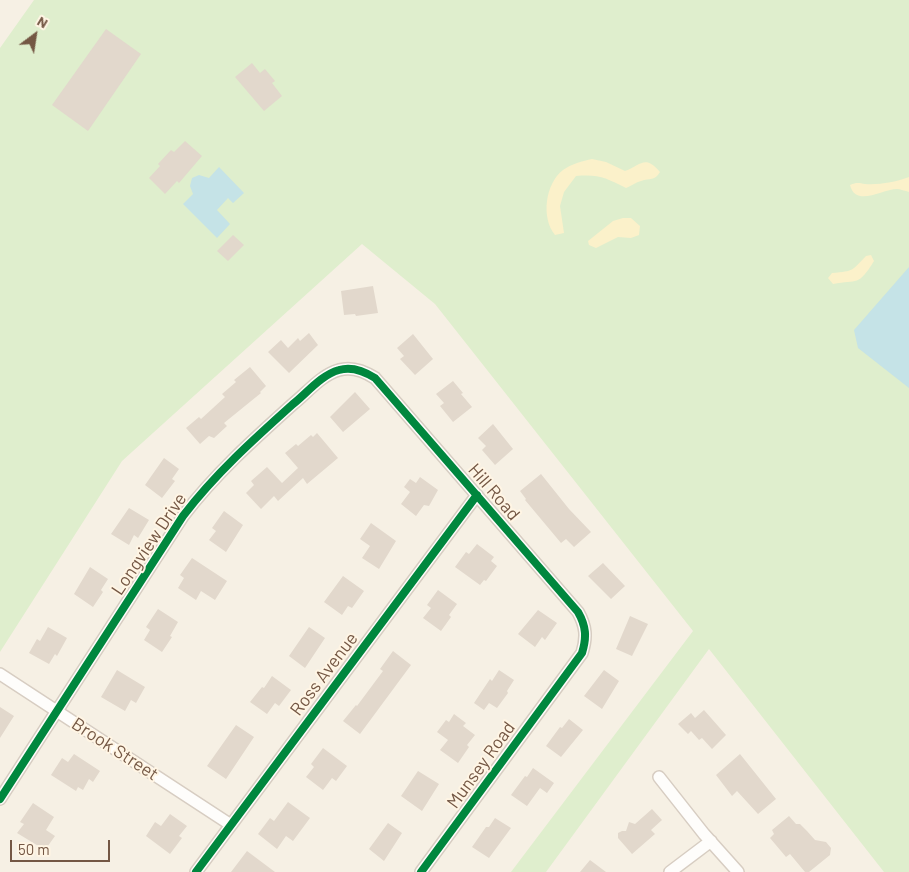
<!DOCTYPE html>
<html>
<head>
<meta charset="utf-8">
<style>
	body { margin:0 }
	#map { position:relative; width:909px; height:872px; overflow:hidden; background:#f6f0e4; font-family:Barlow,sans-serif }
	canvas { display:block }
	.north { position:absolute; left:10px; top:10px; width:50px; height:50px; -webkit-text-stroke:4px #fff5e4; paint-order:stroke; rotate:31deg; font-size:14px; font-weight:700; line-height:20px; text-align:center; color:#745744 }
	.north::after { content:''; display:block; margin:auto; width:18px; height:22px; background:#745744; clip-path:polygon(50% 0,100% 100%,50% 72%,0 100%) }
	.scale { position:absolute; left:10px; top:840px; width:100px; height:22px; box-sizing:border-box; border:2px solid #745744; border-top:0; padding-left:6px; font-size:15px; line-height:18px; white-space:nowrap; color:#745744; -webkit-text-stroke:4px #fff5e4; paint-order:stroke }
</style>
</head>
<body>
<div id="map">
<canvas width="909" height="872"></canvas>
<div class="north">N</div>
<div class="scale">50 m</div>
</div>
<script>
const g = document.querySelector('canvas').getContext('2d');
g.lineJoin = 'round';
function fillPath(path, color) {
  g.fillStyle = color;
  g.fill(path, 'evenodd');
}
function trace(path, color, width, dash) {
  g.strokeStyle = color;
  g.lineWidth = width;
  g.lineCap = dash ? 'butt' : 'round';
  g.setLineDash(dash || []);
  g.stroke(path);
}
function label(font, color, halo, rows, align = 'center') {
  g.font = font + ' Barlow,sans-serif';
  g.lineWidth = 4;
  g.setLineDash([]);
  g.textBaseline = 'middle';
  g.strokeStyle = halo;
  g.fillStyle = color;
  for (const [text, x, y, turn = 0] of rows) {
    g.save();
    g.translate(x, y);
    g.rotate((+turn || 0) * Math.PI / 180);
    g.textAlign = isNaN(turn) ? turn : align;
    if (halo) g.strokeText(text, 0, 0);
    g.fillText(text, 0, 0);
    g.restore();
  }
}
fillPath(new Path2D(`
	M34,0h875v872h-25l-175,-223 -163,223h-35l182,-241 -258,-327 -73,-60 -240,217 -122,191v-604z`), '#dfeecd');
fillPath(new Path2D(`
	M592,159l14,3 19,9c16,-6 20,-17 35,1 -5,9 -10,6 -19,9 -5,1 -10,5 -15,7 -20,-10 -27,-14 -50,-12l-12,16 -4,14 4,27 -9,2c-14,-17 -10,-51 8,-65 8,-6 20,-9 29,-11z
	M909,177v15c-4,-1 -9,-3 -12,-3 -15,0 -41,19 -47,-4 7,-3 9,-2 15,-1 14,1 31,-2 44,-7z
	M623,218h8l9,8 -1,9 -8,3 -13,-1 -22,11 -7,-3 -1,-4 25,-20z
	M871,255l3,6c-16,26 -16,18 -41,23l-5,-6 4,-5c23,-2 19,-2 34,-17z`), '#fbf1ca');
fillPath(new Path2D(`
	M219,167l25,26 -11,10 -5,-5 -11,12 13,14 -13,14 -34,-34 10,-10 -3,-8 2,-8 7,-3 10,3z
	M909,267v121l-51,-40 -4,-18z`), '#c5e3e7');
fillPath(new Path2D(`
	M106,29l35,25 -53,77 -36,-26z
	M252,63l8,10 5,-4 10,12 -3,2 10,13 -18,15 -29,-34z
	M185,141l17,15 -23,27 -2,-2 -12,13 -16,-16 11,-12 -2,-2 13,-14 3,2z
	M233,235l11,10 -16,16 -11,-10z
	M373,286l5,27 -22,3 -1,-2 -11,1 -3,-24z
	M309,333l9,12 -29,28 -21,-21 13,-12 7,8 10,-10 2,3z
	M413,334l20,25 -18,16 -15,-16 4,-3 -7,-8z
	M250,367l16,19 -6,6 1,1 -37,30 3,3 -13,12 -5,-2 -9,8 -14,-16 13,-11 2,2 24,-22 -3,-3 14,-12 -2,-2z
	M453,381l10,12 -2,1 11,13 -19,15 -13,-16 4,-3 -8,-9z
	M355,392l15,17 -27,23 -13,-15z
	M493,424l20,25 -18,16 -13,-15 4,-4 -8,-8z
	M317,433l21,25 -31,26 -4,-6 -25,23 -4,-5 -13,13 -15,-16 8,-8 -3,-4 16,-14 15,16 16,-15 -13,-15 11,-9 2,2 13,-11 2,2z
	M164,458l15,11 -7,10 3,2 -13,17 -17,-13z
	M541,474l28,35 22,23 -17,15 -8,-8 -5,4 -36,-43 1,-1 -6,-8z
	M420,477l18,13 -9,16 -5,-1 -8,11 -15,-12 9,-12 -6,-5 6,-8 6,4z
	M129,508l20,12 -11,18 -4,-3 -5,10 -18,-11z
	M224,511l19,14 -17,27 -17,-12 7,-9 -4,-3z
	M371,523l25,18 -17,28 -17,-11 8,-12 -10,-7z
	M477,544l17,13 -3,4 6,5 -11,15 -2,-1 -4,5 -25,-18 11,-15 3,2z
	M192,558l35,23 -12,19 -14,-9 -5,9 -18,-12 6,-10 -4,-3z
	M603,563l22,23 -14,13 -23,-23z
	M90,567l18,12 -7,11 2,2 -10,15 -19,-13z
	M343,576l21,15 -12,17 -4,-2 -6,9 -18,-13z
	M438,590l19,14 -8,11 2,2 -10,14 -18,-13 8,-10 -4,-3z
	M158,609l20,13 -8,14 2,1 -10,15 -18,-12 6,-10 -4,-3z
	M538,610l19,13 -12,17 -3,-3 -7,10 -17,-13z
	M630,616l18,8 -16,32 -16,-7z
	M48,627l19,11 -10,18 -2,-2 -6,10 -20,-11 8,-14 3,2z
	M309,627l16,11 -20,30 -16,-12z
	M393,651l18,14 -51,69 -17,-13 13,-16 1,1 26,-35 -3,-2z
	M117,670l28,17 -9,16 -5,-3 -6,11 -24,-14z
	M499,670l15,10 -7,11 1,2 -11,15 -8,-5 -5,7 -10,-7 16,-24 2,2z
	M604,670l15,11 -17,28 -18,-13z
	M272,676l19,14 -12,16 -4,-3 -8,11 -17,-12 12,-15 2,1z
	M0,707l14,9 -14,22z
	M704,710l22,25 -14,14 -10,-11 -3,2 -8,-9 -3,3 -10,-10 13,-11 4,5z
	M454,714l12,9 -3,3 12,9 -8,10 2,2 -11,16 -18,-13 8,-10 -11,-8 9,-12 3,2z
	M569,719l14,11 -22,27 -15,-11 14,-19 2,1z
	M236,725l18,12 -28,42 -19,-13z
	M323,748l24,18 -11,15 -4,-3 -9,12 -17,-13 8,-10 -3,-3z
	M74,754l26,17 -7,11 -4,-3 -6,11 -5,-3 -2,4 -25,-16 11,-17 6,4z
	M740,754l36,45 -18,15 -21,-23 -5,5 -16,-21z
	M533,768l21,15 -7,10 -7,-5 -13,18 -16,-11 14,-19 2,1z
	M418,771l21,13 -17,27 -21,-15z
	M288,802l22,16 -17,23 -7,-5 -9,13 -19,-15 12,-16 4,3z
	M33,803l21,14 -8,13 9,6 -10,14 -28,-17 7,-9 -4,-2z
	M652,809l10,11 -11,10 4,4 -23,20 -14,-16v-5l4,-2h4l3,-9 6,2z
	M170,814l17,12 -8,10 3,2 -12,16 -24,-18 9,-14 6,4z
	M789,816l7,8h4l7,7 8,9 11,2 5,6 -1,7 -21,17h-4l-15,-18 -4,3 -16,-19 4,-4 -2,-4z
	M495,818l16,10 -22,30 -17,-11 14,-20h3z
	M388,823l14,10 -18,28 -15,-12z
	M247,851l28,21h-44z
	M590,860l16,12h-26z`), '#e2d8cc');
const minor = new Path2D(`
	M0,674l231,151
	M659,777l45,57 34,38
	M0,799l183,-283c32,-42 71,-77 110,-112 14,-11 28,-29 46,-34 13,-4 25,1 36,8l203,234c8,14 9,25 4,41l-161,219
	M196,872l281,-377
	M670,872l41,-31`);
trace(minor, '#d7cdc2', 14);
trace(minor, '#fefdfb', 11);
trace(new Path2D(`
	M0,799l183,-283c32,-42 71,-77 110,-112 14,-11 28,-29 46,-34 13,-4 25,1 36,8l203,234c8,14 9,25 4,41l-161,219
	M196,872l281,-377`), '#00873e', 8);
label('18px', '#745744', '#fff5e4', [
	["Hill Road",494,492,49],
	["Longview Drive",149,544,-56],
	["Ross Avenue",324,674,-53],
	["Brook Street",115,749,33],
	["Munsey Road",481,765,-54]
]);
</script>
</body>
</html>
